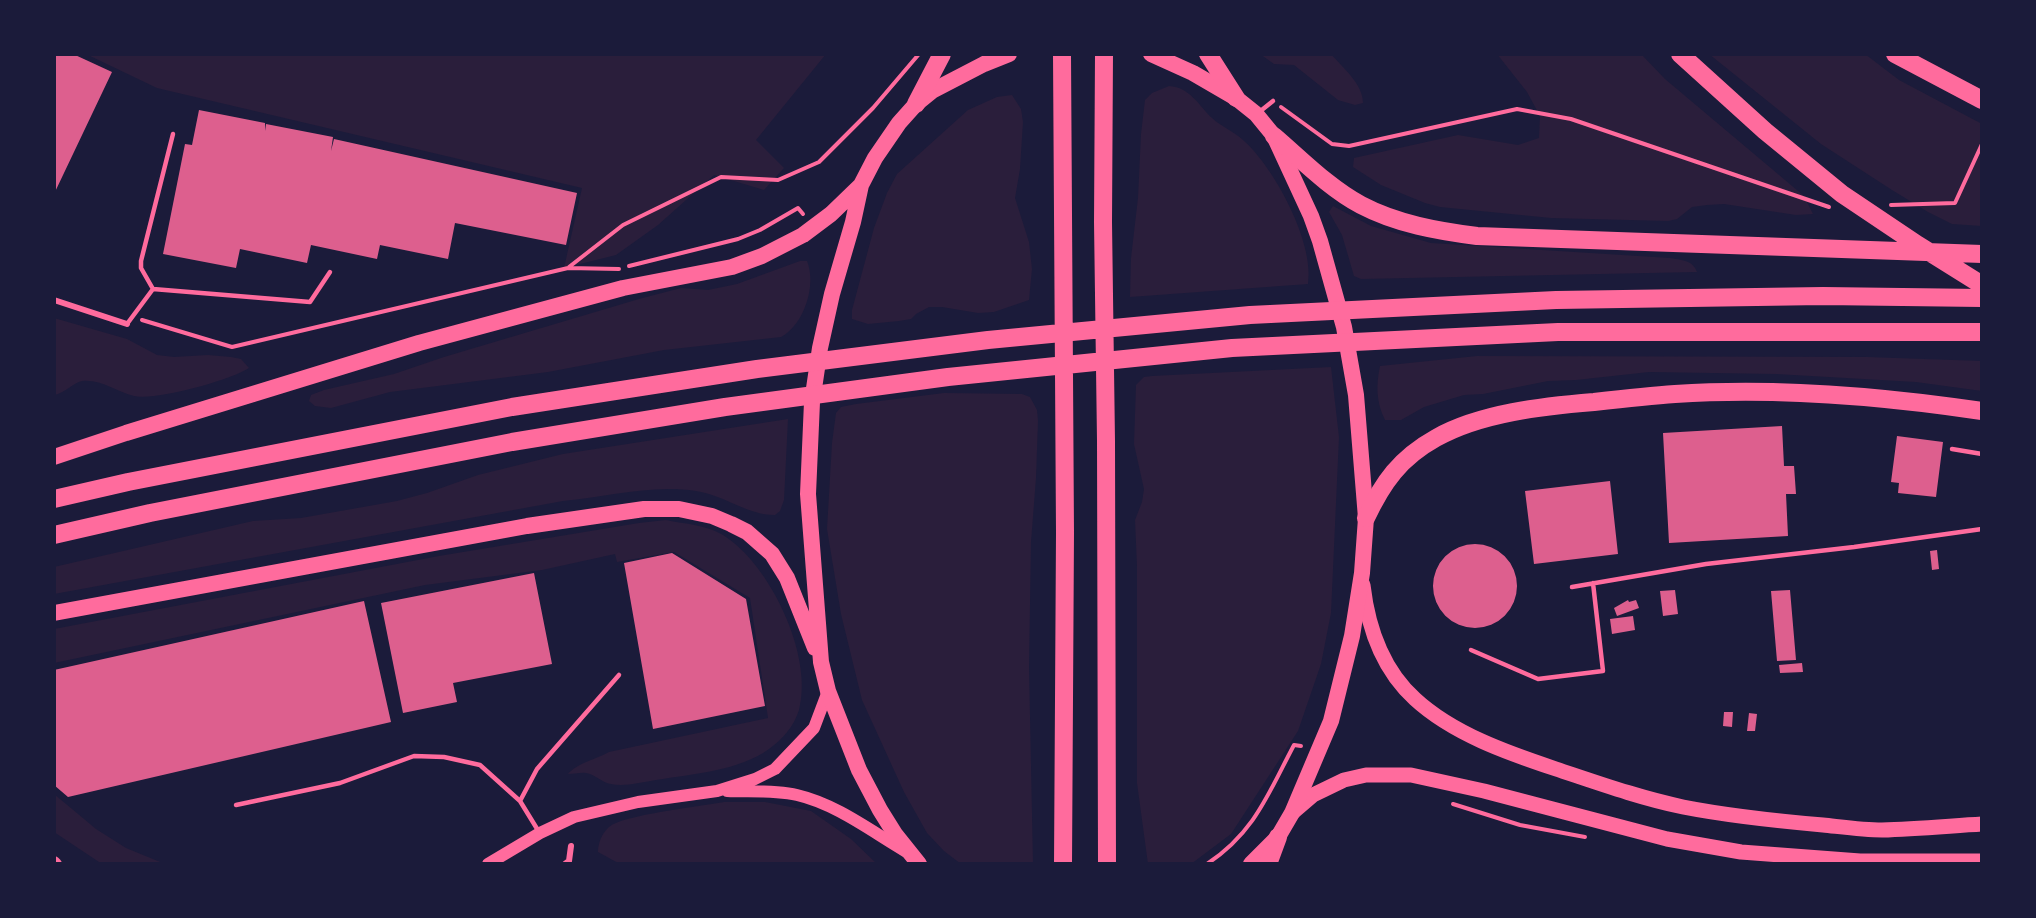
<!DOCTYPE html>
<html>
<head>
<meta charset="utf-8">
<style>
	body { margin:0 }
	#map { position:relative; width:2036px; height:918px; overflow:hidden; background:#1b1b3a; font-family:"Public Sans",sans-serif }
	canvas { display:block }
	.frame { position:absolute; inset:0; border:56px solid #1b1b3a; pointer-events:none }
</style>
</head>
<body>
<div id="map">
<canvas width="2036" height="918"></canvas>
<div class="frame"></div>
</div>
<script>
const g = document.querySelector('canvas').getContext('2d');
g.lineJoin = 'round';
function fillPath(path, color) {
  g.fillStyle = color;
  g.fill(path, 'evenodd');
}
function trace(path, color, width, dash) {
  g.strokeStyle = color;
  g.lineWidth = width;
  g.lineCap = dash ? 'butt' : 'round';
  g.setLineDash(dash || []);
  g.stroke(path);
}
fillPath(new Path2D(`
	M86,54h740l-70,86 28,28 -20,22 -50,-15 -56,50 -42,30 -52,13 18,-80 -425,-100z
	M1260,54h71c12,14 32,30 32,49l-8,2 -17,-5 -44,-35 -20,-1z
	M1497,54h144l24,25 139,117 9,18 -17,1 -72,-11 -17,1 -15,2 -15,12 -9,2 -117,-3 -111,-11 -15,-4 -44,-18 -28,-18 1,-9 104,-23 60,10 21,-7 1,-22 -13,-24z
	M1709,54h156l34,26 83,44v102l-30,-2 -24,-12 -36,-22 -71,-46z
	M1169,86c21,1 30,20 43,32 10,9 21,13 31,22 31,27 72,103 65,144l-178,13 1,-39 7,-60 3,-64 4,-34 7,-7z
	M1012,95l9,14 2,13 -3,47 -5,29 14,44 3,27 -3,31 -35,12 -16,1 -36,-6h-13l-13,7 -5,5 -12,2 -31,3 -16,-5v-9l22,-82 13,-35 10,-19 71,-64 29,-13z
	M1333,206l38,20 60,17 239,15c11,2 23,2 27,14l-336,7 -7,-3 -12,-41 -13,-23z
	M800,261h7c10,24 -3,64 -26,76l-117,13 -116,22 -158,20 -59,16 -16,-2 -6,-5 2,-6 13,-5 70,-16 50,-17 195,-58 42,-11 27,2 29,-6z
	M54,318l73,21 30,16 17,2 34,-2 23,2 10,2 8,9c-18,12 -94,33 -115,28 -17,-4 -33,-17 -52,-15 -9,2 -17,12 -28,14z
	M1477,356l390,1 115,4v30l-66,-9 -140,-8 -127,-2 -73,8 -28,1 -65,13 -19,1 -40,12 -23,13h-16c-9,-18 -9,-35 -5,-54z
	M1331,367l8,70 -8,176 -10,51 -23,67 -67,103 -40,30h-43l-11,-81v-217l-2,-46 7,-18 2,-13 -10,-45 2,-59 8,-8 8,-1z
	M944,393l78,1 8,3 7,13 1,11 -2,57 -5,64 -2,125 4,197h-72l-17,-13 -17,-18 -23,-41 -42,-92 -21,-86 -14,-85 5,-86 4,-30 5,-6 15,-3z
	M788,419l-4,81 -4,11 -5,4c-28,0 -51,-20 -79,-24 -45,-7 -88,6 -133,10l-509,93v-27l199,-46 48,-3 96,-17 30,-8 51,-18 85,-21z
	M666,520c19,4 41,5 57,15 47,29 91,121 76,175 -5,16 -16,29 -30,39 -31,22 -76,25 -113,31 -14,2 -31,7 -45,4 -9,-1 -16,-10 -25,-11 -5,-1 -12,1 -18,1 9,-11 29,-15 41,-22l159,-34 -18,-120 -76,-46 -57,10 -2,-8 -73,16 -117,15 -371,78v-34l385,-73 200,-33z
	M54,794l42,35 30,19 39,16h-63l-48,-32z
	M724,802h41l46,9 40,28 26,25h-257l-22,-12c0,-9 4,-19 11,-25 13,-12 94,-21 115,-25z`), '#2a1e3b');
fillPath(new Path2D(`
	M54,54h19l39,18 -58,122z
	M199,110l66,13v8l1,-7 67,13 -2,14 3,-12 243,54 -11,52 -111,-22 -7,36 -68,-14 -3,14 -66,-14 -4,18 -67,-14 -4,19 -73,-14 22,-110 7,1z
	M1782,426l2,40h10l2,28h-10l2,42 -119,7 -6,-110z
	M1897,436l46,6 -7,55 -38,-4 1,-10 -8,-1z
	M1610,481l8,73 -84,10 -9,-73z
	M1433 586a42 42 0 1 1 84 0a42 42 0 1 1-84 0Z
	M1937,550l2,19 -7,1 -2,-19z
	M672,553l74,46 19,107 -112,23 -29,-166z
	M534,573l18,91 -99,19 4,19 -54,11 -22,-110z
	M1675,590l3,24 -15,2 -3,-25z
	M1790,590l6,70 -19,1 -6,-70z
	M1628,600l1,2 7,-2 3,8 -22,8 -3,-8z
	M364,601l27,121 -323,75 -14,-12v-115z
	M1633,616l2,14 -23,4 -2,-15z
	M1802,663l1,9 -23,1 -1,-8z
	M1724,712h9l-1,15 -9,-1z
	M1749,713l8,1 -2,17h-8z`), '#dd5f8e');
trace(new Path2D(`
	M1281,107l51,37 17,2 168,-37 54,10 258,88
	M1891,205l64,-2 27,-59
	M629,266l109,-27 22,-9 38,-22 5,6
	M569,267l54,-42 98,-48 57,3 41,-18 54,-54 46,-54
	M142,320l90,27 336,-79 51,1
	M1453,804l67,21 65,12
	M1207,864c48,-32 61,-70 87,-119l7,1`), '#ff6b9d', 4);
trace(new Path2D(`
	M1258,113l15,-12
	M153,289l-12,-21v-7l32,-127
	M127,324l26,-35 157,13 20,-30
	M1952,449l30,5
	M1572,587l134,-23 148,-17 128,-18
	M1471,650l67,29 65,-8 -10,-88
	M520,801l19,31
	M236,805l104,-22 74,-27 30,1 36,8 40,36 17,-32 82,-94`), '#ff6b9d', 4.5);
trace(new Path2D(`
	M54,300l73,24
	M565,864l4,-3 2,-15`), '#ff6b9d', 6);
trace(new Path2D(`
	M727,791c22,1 48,-1 70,4 39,9 74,36 108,56
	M54,862l2,2
	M488,864l52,-31 34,-16 64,-15 79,-11 38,-12 20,-10 39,-41 14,-37`), '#ff6b9d', 12);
trace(new Path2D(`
	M1363,585c5,43 19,84 52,114 38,35 93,54 141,70 42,14 84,29 127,38 46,9 94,14 140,18 19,2 40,5 59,5 33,-1 67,-4 100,-6
	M1292,813l21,-18 31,-15 22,-5h45l73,16 183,48 74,13 119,9h122`), '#ff6b9d', 15);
trace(new Path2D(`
	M1151,54l42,19 43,25 20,16 18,22 37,80 9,25 24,86 12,68 10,123 -4,55 -10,63 -21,85 -39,92 -14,24 -27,27
	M54,457l72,-24 293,-90 204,-55 109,-21 30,-11 41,-21 28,-21 30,-29
	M54,613l473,-87 117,-17h35l33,7 19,8 16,8 25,22 15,24 28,70
	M919,864l-24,-30 -15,-24 -21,-40 -31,-79 -7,-29 -13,-168 4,-92 8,-54 12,-54 21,-72 8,-37 14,-27 24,-35 17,-19 16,-13 52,-27 25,-10`), '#ff6b9d', 16);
trace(new Path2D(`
	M1062,54l3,479 -2,331
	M1104,54l-1,168 3,219 1,423
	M1208,54l28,44
	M1680,54l85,77 77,63 76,51 64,40
	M1895,54l87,46
	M916,104l26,-50
	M1274,136c27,23 55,52 87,69 36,19 77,26 116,31l505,18
	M54,499l74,-17 384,-75 245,-38 231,-29 262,-25 306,-15 267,-4 159,2
	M1366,518c17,-36 34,-60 70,-80 44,-25 108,-32 158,-36 27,-3 54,-6 81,-8 103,-7 206,2 307,17
	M54,535l96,-22 362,-71 213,-35 223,-30 284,-29 326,-16h424
	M1268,864l10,-27`), '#ff6b9d', 18);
</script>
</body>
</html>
